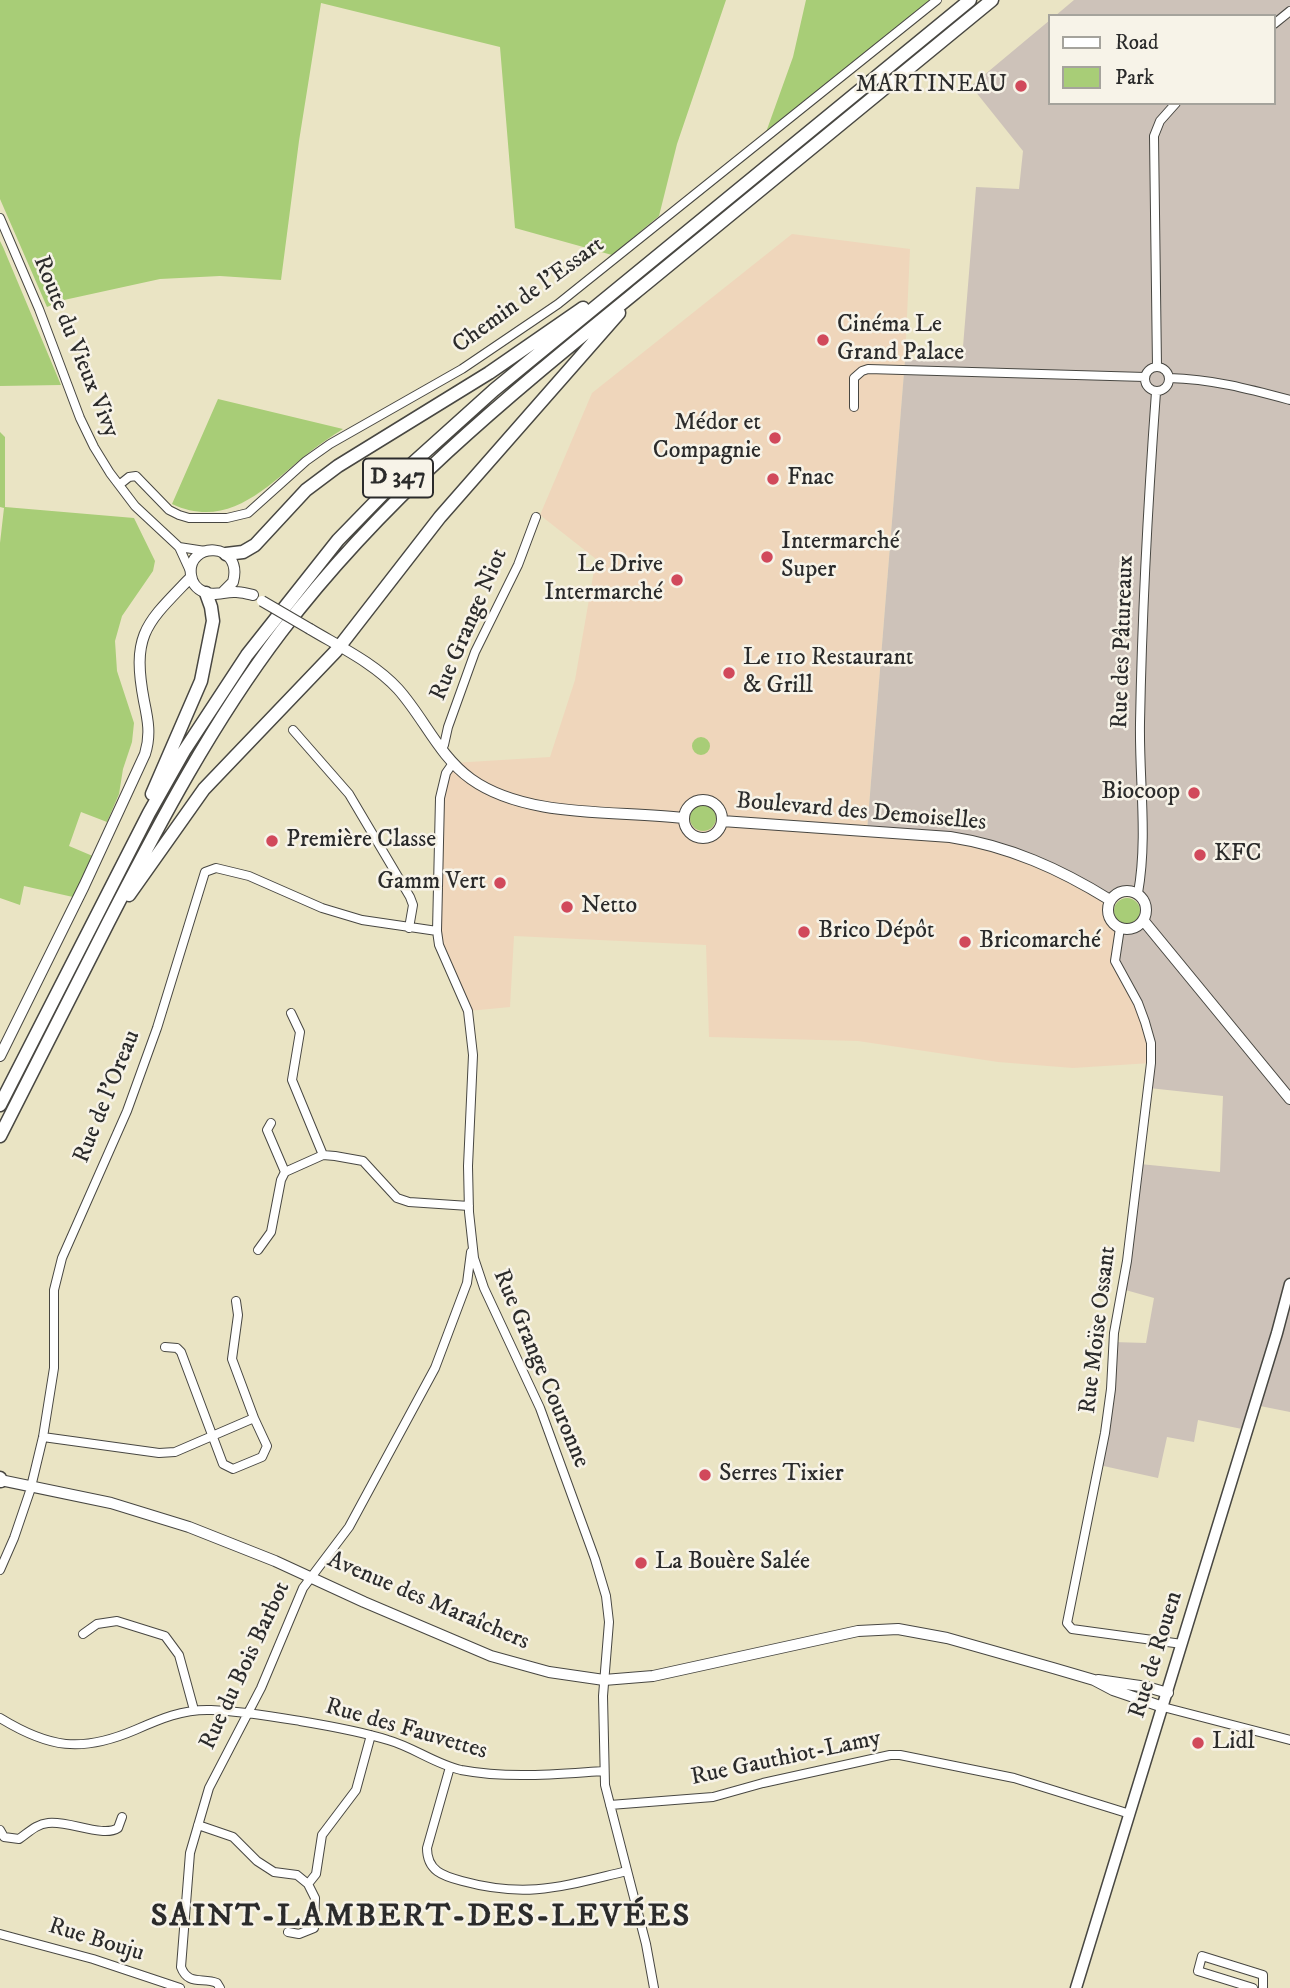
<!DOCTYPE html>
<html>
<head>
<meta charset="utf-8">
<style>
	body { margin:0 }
	#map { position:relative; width:1290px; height:1988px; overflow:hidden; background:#eae4c4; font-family:"IM FELL DW Pica",serif }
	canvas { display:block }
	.legend { position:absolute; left:1048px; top:14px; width:228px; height:91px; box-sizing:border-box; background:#f7f3e8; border:2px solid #a5a39c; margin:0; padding:9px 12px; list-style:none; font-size:21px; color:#2b2b2b }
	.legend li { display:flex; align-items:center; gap:14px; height:35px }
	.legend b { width:35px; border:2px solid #a5a39c }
</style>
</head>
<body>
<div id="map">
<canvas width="1290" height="1988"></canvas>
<ul class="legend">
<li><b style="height:9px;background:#fff"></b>Road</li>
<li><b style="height:19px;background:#a8cd77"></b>Park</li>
</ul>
</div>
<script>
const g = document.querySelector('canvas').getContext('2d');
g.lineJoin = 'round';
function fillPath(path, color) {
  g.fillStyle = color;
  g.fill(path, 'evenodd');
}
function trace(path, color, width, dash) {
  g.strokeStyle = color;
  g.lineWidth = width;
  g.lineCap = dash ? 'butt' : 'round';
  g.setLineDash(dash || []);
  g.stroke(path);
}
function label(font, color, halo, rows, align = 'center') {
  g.font = font + ' "IM FELL DW Pica",serif';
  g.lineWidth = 5;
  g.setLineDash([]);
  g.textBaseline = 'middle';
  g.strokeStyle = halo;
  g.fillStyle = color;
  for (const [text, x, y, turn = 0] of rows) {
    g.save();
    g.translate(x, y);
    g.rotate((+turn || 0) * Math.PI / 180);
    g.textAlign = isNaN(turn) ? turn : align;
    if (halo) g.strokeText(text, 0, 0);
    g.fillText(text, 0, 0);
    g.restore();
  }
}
fillPath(new Path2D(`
	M792,234l118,15 -5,112 -38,469 137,18 106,52 -2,15 3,6 9,7 25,94 6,41 -78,5 -75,-6 -140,-21 -149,-4 -3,-92 -192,-9 -4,71 -42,4 -29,-66 1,-147 13,-35 97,-6 25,-77 21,-121 -56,-44 52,-122z`), '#efd6bb');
fillPath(new Path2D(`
	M1074,0h216v1412l-35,-7 -8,25 -49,-10 -4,22 -27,-5 -9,41 -59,-13 14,-123 33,1 8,-45 -32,-9 18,-125 80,8 3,-76 -74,-8 -1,-56 -31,-65 3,-39 10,1 8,-3 8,-14v-9l-4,-6 -10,-6h-9l-11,6 -108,-49 -137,-17 38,-471 57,-1 14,-172 43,2 4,-38 -52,-65 79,-66v83h224v-87h-219z`), '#cdc2b9');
fillPath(new Path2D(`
	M0,0h726l-49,144 -18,72 -47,39 -97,-27 -15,-181 -179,-44 -22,138 -18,139 -61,-4 -60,3 -96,21 -17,7 -47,-108z
	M806,0h124l-165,135 28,-78z
	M0,241l3,6 58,138 -61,1z
	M218,399l125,30c-11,7 -22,14 -32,22 -42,33 -81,80 -139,53z
	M0,432l5,5v70l129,11 21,43 -2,10 -31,45 -7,25 2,30 17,52 -2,19 -9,27 -4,25 -12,28 -26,-10 -12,34 26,11 -22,40 -49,-11 -4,19 -20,-7v-355l4,-35 -4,-1z
	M692 746a9 9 0 1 1 18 0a9 9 0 1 1-18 0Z
	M690 818a13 13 0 1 1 26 0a13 13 0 1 1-26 0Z
	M1114 911a13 13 0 1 1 26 0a13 13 0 1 1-26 0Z`), '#a8cd77');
const minor = new Path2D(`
	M1274,24l16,-13
	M0,218l39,91 41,109 14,29 16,26 25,33 44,41 11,24
	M1145 379a12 12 0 1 1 24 0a12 12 0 1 1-24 0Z
	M1157,367l-3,-231 6,-15 16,-18
	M1169,378c43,1 80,11 121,22
	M854,407v-29l8,-7 6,-2 277,8
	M119,485l10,-8 7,-1 33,34 10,5 10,3h38l21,-5 58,-52 24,-17 132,-75 96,-65 379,-304
	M179,547l26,4
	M293,730l56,64 61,103 3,8 -4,23
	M441,749l3,-4 4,-18 27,-75 43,-87 18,-48
	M453,763l-7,10 -6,25 -3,133 2,14 29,66 5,44 -5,111 1,46 5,46 10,30 56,120 55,151 11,37 3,26 -6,74 2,89 41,159 8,44
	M1138,893c10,-56 1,-113 2,-170 2,-111 8,-221 16,-331
	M1120,928l-5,33 23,42 7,19 6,21v20l-24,198 -13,72 -3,56 -6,44 -38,190 5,6 110,15
	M291,1013l9,19 -8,48 31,75
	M271,1123l-4,7 18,42
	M258,1250l13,-18 10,-52 4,-8 38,-17 12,1 28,5 34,37 12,4 60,4
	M165,1347l12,1 4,4 42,112 10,5 29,-12 5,-11 -13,-28
	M43,1437l116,16 16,-1 79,-34 -22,-59 6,-44 -2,-14
	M0,1570l14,-32 16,-47 13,-54 11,-69v-78l8,-32 65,-147 30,-83 48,-156 11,-4 33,8 73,32 40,12 75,11
	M83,1634l14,-10 20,-3 48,15 14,19 15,55
	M1163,1707l127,33
	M0,1718c49,30 81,35 135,12 25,-11 48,-21 76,-20 30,1 59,6 89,11 30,5 59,10 88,19 25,7 47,24 73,30 48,9 95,4 143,1
	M450,1767l-23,81c0,23 16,28 35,33 66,18 101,5 165,-10
	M610,1805l103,-8 50,-14 127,-28h10l114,23 116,36
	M198,1825l35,12 24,24 17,11 23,3 11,9 8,-10 6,-39 34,-45 15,-55
	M0,1830l4,7 15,2c9,-6 17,-15 29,-16 20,-3 55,15 70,5l4,-11
	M288,1932l11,2 15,-6 1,-30 -7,-14
	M0,1934l93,25 87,29
	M220,1988l-3,-5c-14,-6 -29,3 -36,-16l9,-114 19,-65 52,-100 42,-100 46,-61 86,-159 32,-85 4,-31
	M1253,1988l-55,-17 4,-15 61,19v13`);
const tertiary = new Path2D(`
	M222,593l11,-11c11,-41 -47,-41 -42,-7 1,8 6,14 13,17 10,5 21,-1 32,0 6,0 11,2 17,3
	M310,629c30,18 64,34 88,60 26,29 41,67 73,90 56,40 146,31 212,39
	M684 819a19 19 0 1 1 38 0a19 19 0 1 1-38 0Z
	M722,821l228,16c59,9 110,32 160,63
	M1108 910a19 19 0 1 1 38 0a19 19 0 1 1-38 0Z
	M1143,920l147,179
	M0,1056l84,-170 61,-132c6,-19 3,-34 -1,-53 -13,-68 3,-78 47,-124
	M0,1480l111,23 78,24 86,34 89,41 127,54 58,16 55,8 49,-4 205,-45 40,-2 49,9 106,30 41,12 19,10 50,17
	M1098,1680l49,7 21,6`);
const secondary = new Path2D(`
	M1076,1988l201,-655 13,-49`);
const trunk = new Path2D(`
	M226,554l17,-2 12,-7 51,-55 32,-24 151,-93 94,-65
	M152,794l49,-113 12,-60 -2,-14 -5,-14
	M129,895l75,-106 132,-138 104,-134 179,-204
	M0,1105l149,-292 35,-62 63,-96 91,-115 76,-78 80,-72 476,-390
	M0,1136c36,-71 72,-142 108,-213 52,-101 104,-200 173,-291 106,-139 231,-239 366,-349 115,-95 230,-189 345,-283
	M0,1478l1,3`);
trace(minor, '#484742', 10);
trace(tertiary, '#484742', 12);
trace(secondary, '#484742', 13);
trace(trunk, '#484742', 15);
trace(minor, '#fff', 8);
trace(tertiary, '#fff', 10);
trace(secondary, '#fff', 10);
trace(trunk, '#fff', 12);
const tertiaryBridge = new Path2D(`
	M262,601l48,28`);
trace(tertiaryBridge, '#484742', 12, []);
trace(tertiaryBridge, '#fff', 10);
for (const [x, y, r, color] of [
	[1021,86,7,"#d1495b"],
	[823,340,7,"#d1495b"],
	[775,438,7,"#d1495b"],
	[773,479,7,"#d1495b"],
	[767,557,7,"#d1495b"],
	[677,580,7,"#d1495b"],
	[729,673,7,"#d1495b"],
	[1194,793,7,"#d1495b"],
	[272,841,7,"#d1495b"],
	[1200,855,7,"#d1495b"],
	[500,883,7,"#d1495b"],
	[567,907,7,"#d1495b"],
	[804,932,7,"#d1495b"],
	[965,942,7,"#d1495b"],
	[705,1475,7,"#d1495b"],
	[641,1563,7,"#d1495b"],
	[1198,1743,7,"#d1495b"]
]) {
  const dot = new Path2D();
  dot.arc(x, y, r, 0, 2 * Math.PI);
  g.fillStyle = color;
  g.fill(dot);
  trace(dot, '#f7f3e8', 2.5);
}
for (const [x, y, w] of [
	[398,478,70]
]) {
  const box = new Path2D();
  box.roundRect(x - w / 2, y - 19.5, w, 39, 5);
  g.fillStyle = '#f7f3e8';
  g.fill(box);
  trace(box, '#2b2b2b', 2);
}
label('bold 23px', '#2b2b2b', null, [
	["D 347",398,478]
]);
label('24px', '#2b2b2b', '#f7f3e8', [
	["MARTINEAU",1007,86,"right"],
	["Cinéma Le",837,326],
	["Grand Palace",837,354],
	["Médor et",761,424,"right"],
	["Compagnie",761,452,"right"],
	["Fnac",787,479],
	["Intermarché",781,543],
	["Super",781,571],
	["Le Drive",663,566,"right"],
	["Intermarché",663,594,"right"],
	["Le 110 Restaurant",743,659],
	["& Grill",743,687],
	["Biocoop",1180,793,"right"],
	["Première Classe",286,841],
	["KFC",1214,855],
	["Gamm Vert",486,883,"right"],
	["Netto",581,907],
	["Brico Dépôt",818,932],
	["Bricomarché",979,942],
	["Serres Tixier",719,1475],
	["La Bouère Salée",655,1563],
	["Lidl",1212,1743]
], 'left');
label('24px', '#2b2b2b', '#f7f3e8', [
	["Chemin de l'Essart",529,296,-36],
	["Route du Vieux Vivy",75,347,68],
	["Rue Grange Niot",470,625,-67],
	["Rue des Pâtureaux",1124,642,-88],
	["Boulevard des Demoiselles",861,813,5],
	["Rue de l'Oreau",108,1097,-68],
	["Rue Moïse Ossant",1099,1330,-83],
	["Rue Grange Couronne",540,1369,67],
	["Avenue des Maraîchers",428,1602,23],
	["Rue de Rouen",1157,1655,-73],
	["Rue du Bois Barbot",246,1666,-65],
	["Rue des Fauvettes",406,1730,16],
	["Rue Gauthiot-Lamy",786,1759,-12],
	["Rue Bouju",96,1941,17]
]);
g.letterSpacing = '2px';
label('bold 32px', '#2b2b2b', '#f7f3e8', [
	["SAINT-LAMBERT-DES-LEVÉES",421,1918]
]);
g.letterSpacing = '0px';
</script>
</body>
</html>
